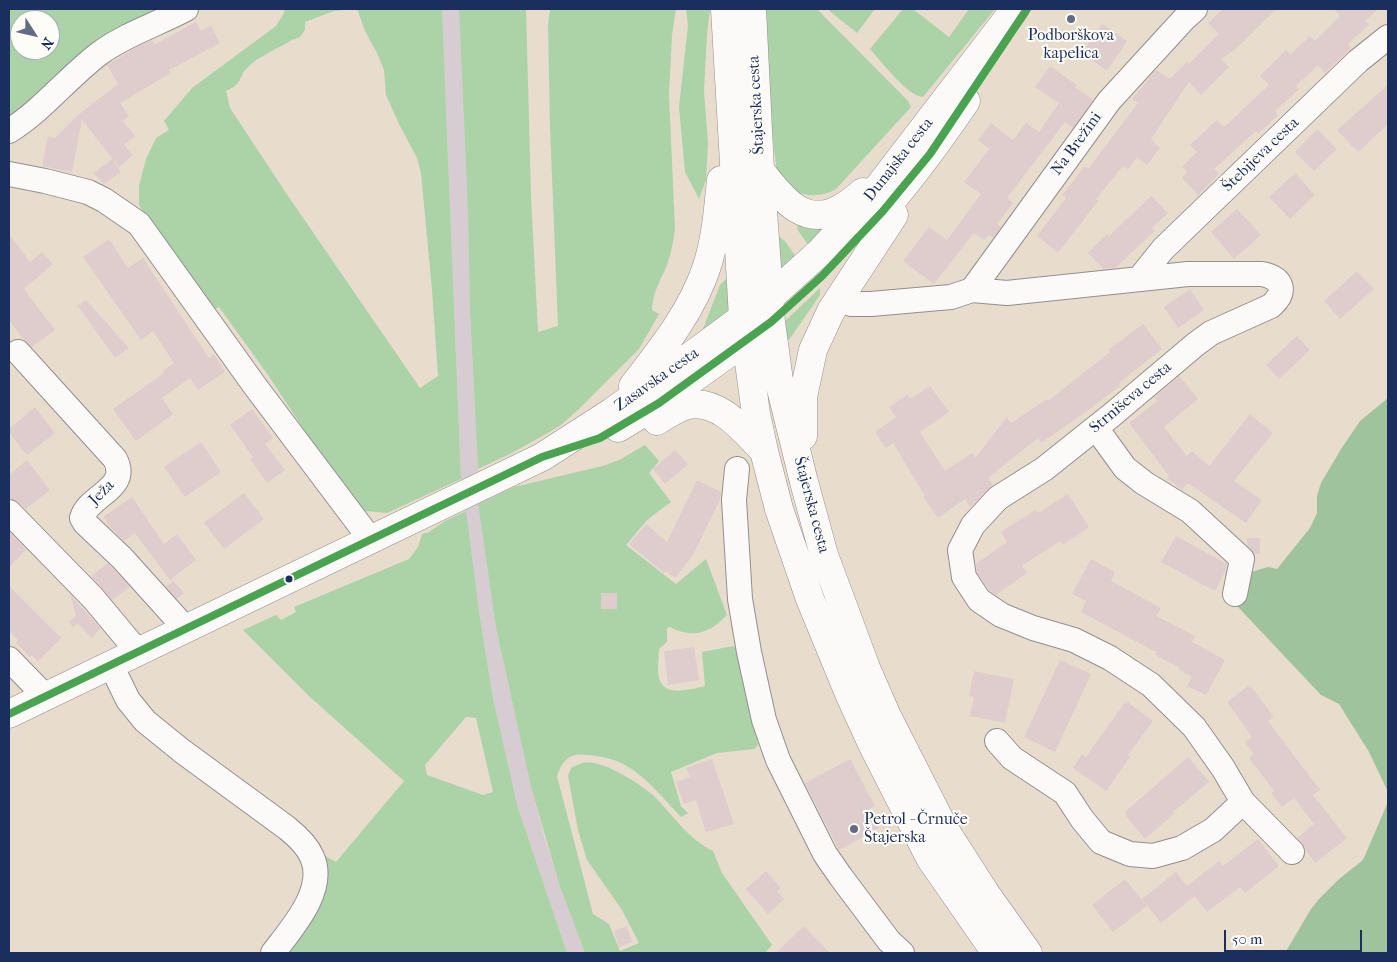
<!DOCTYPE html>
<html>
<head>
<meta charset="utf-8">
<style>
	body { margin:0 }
	#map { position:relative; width:1397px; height:962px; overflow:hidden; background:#e8ddcd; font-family:"IM FELL French Canon",serif }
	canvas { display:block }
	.frame { position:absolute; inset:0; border:10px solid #1b2f5e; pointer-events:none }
	.north { position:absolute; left:10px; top:10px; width:50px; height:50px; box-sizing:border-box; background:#fdfcf7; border:1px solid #a3aaba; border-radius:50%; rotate:125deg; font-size:14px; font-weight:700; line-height:20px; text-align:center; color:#1b2f5e }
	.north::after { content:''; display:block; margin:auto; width:18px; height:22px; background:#636c85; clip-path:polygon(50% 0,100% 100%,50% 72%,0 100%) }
	.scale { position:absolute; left:1224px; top:930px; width:138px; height:22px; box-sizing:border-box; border:2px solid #1b2f5e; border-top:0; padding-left:6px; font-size:15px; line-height:18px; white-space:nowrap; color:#1b2f5e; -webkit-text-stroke:4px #fdfcf7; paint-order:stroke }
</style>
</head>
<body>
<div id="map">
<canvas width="1397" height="962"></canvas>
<div class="frame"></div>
<div class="north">N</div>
<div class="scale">50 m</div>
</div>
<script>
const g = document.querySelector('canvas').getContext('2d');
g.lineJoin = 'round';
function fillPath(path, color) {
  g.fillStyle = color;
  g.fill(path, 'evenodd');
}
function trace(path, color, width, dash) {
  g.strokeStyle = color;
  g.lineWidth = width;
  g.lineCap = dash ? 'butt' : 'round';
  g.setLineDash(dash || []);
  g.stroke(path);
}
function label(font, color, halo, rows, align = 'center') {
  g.font = font + ' "IM FELL French Canon",serif';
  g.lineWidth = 4;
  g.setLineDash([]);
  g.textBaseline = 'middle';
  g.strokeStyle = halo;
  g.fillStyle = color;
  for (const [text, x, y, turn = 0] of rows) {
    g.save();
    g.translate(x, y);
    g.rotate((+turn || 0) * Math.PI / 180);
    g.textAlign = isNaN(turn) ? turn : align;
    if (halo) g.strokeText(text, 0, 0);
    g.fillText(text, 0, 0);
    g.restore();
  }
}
fillPath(new Path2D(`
	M442,9h17l9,205 2,98 8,157v35l18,124 35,159 14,52 15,48 25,66h-18l-49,-145 -25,-110 -13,-80 -19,-139z`), '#d7ccd2');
fillPath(new Path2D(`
	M9,9h166l-166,116zM20,20h30v30h-30z
	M284,9h158l19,470 -74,34 -22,-2 -18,-16 -79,-120 -49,-68 -6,3 -55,-75 -19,-30v-19l7,-27 10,-21 13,-8 -5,-9 28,-33 84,-62 8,-13zM357,9l8,22 12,22 7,17 2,25 13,29 18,34 4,15 11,117 6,86 -18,12 -134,-195 -56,-85 -4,-17c17,-7 12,-14 21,-23 10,-11 32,-20 45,-28l8,-3 5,-7v-8l29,-11z
	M459,9h67l5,187 7,136 20,-6 -8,-198 -2,-103 2,-16h126l-4,26 -3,60 6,135c-2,12 -4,24 -8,35 -7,17 -14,26 -15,45l7,4 -20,35 -59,59 -19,17 -17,10 -32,18 -34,16 -8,-157 -2,-98z
	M686,9h24l-3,25 -3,57 4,53 -2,36 -7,19 -14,-27 -6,-65 9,-82z
	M764,9h53l91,92 3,6 -75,82c-8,5 -18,7 -28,6 -6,-1 -9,-4 -15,-1l-15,-15 -2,-14 -10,-84z
	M827,9h48l-18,24z
	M903,9h10l36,28 20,-28h26l-72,88c-15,0 -42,-36 -53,-48z
	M800,221l29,2 -20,23 -12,-17z
	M777,235l7,5 13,18 -18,14z
	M726,279l5,37 -30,18 19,-49z
	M820,288v7l-31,45 -2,-2 -3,-16z
	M645,445l14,16 -10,12 22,29 -24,18 -21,25 50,39 30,-25 21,56c-17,18 -34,24 -57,12l-3,1v14l-8,7c0,9 -2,20 0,29 5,20 32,11 46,8l-3,-34 31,-6 5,4 20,94 -3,5 -38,4 -46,19 10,34 7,7 -7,4c-18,-19 -36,-42 -60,-54 -10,-5 -22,-7 -33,-8 -18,-3 -26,5 -31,21l36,138 16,10 11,27 19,-8 -17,-33 -35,-50 -9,-30 -10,-54 3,-8c4,-2 8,-4 11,-5 19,-5 58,21 72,33 20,20 33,42 59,55l9,22 50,72 -7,8h-180l-25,-66 -29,-100 -35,-159 -18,-124 36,-17 92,-22 15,-6z
	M466,511l14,107 13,80 25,110 49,145h-289l26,-36 9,-68 23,13 68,-81 -94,-84 -67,-67 33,-15 5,5 15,-8 -2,-5 115,-48 9,-12 4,-13 7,-2 16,-11zM466,717l10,1 17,74 -10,3 -56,-20 -2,-10z`), '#acd2a8');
fillPath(new Path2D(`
	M1388,398v394l-19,-40 -30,-48 -18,-9 -83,-88 2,-16 11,-19 17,-5 9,2 33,-41 7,-15v-17l4,-13 20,-34 19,-28z
	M1388,802v151h-103l26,-44 8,-10 20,-20 24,-19z`), '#9fc39d');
fillPath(new Path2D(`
	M1223,9h53l-39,39 -16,11 8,8 -28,28 -12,-13 -38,57 9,9 -13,17 -10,-8 -9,12 -5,-3 -27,33 2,2 -40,52 -21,-17 29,-38 -4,-3 23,-29 3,3 50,-66 -6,-4 24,-29 14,9 17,-17 2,2 30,-30 -11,-11z
	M1334,9h44l-13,12 4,4 -21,19 3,4 -26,25 -7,-8 -22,21 3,3 -24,22 3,4 -20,19 -2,-3 -42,38 5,5 -21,21 -16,-17 5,-6 -5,-5 15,-15 -7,-7 27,-25 7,7 45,-42 -9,-9 26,-26 4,5 20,-19 5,5 25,-25z
	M196,22l5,9 10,-5 9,17 -51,27 2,3 -51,30 9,13 -6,5 12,15 -11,9 9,10 -14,12 -37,-47 -10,52 -30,-6 6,-30 7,2 23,-23 40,-31 -11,-19 30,-18 15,-7 2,5z
	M1102,24l25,17 -20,30 -25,-18z
	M1050,66l27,19 -2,2 18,13 -20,28 -8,-6 -58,76 6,5 -16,21 4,3 -8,11 -4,-3 -5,5 -10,-7 -40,51 -31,-23 26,-34 18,13 34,-46 -17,-12 25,-33 -11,-9 13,-17 22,17 13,-17 13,9 20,-29 -24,-16z
	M1388,85v39l-30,28 -21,-22z
	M1317,129l20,20 -23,22 -19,-19z
	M112,159l9,13 -17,12 -10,-11z
	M1295,173l20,22 -25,24 -21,-22z
	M1151,196l17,17 -16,15 3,3 -40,37 -12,1 -15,-16 19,-19 2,2z
	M1237,209l24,26 -27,24 -23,-27z
	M9,234l21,28 12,-10 11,12 -29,25 31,41 -23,17 -8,-7 -15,-20z
	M109,239l19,29 15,-10 66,100 5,-4 11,18 -27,18 -8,-12 -28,20 11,16 -37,27 -23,-32 51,-36 -1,-2 11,-8 -21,-32 -12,9 -58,-83z
	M1357,271l17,18 -34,30 -16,-18z
	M1190,289l14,21 -26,18 -14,-21z
	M86,300l43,48 -14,10 -37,-52z
	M1143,324l19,25 -43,34 1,3 -34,26 -45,31 -3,-5 -50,40 5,7 -23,22 -5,-8 -27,19 -15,-21 2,-1 -32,-53 -7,5 -11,-16 21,-15 -7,-10 18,-12 3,4 20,-13 19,26 -29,20 25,39 27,-18 3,5 32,-41 4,6 36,-24 1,2 62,-49 -2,-2z
	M1297,336l13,14 -31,29 -13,-14z
	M1179,376l19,23 -34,28 23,29 5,-5 17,15 41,-52 23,19 -39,48 28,19 -16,23 -58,-40 -6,7 -4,-3 -11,-9 2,-2 -40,-53 28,-22 -3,-3z
	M35,407l20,26 -28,22 -18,-22v-4z
	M252,409l21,29 -8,6 20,26 -18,13 -17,-24 3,-2 -23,-32z
	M201,442l20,30 -36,25 -21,-30z
	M675,450l13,14 -23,20 -12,-15z
	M27,460l23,30 -24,19 -8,-7 -9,-3v-24z
	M697,480l24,12 -1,8 -27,55 -18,23 -10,-7 -1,2 -35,-29 17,-20 21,18z
	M244,493l20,26 -40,30 -20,-26z
	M1068,494l21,33 -26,18 -3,-4 -38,25 5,7 -31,22 -7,-5 -12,-18 -1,-8 31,-22 -6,-10 34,-22 3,3z
	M132,497l32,47 13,-10 19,26 -26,20 -35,-47 -11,8 -13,-13 -8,-11z
	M9,531l17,18 -17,19z
	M1176,536l51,28 -2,8 -10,19 -54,-29z
	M1247,538h13v16h-5l-8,-9z
	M1091,559l24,13 -4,9 50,27 -5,8 39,20 -3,6 33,18 -19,35 -19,-9 5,-9 -14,-8 1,-2 -24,-12 1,-3 -75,-40 5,-11 -14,-7z
	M108,563l22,24 -18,13 -21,-24z
	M173,581l11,12 -7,6 -11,-12z
	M9,586l52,52 -23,23 -6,-6 -2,2 -14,-14 2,-3 -9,-9z
	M601,593h16v16h-16z
	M70,594l30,34 -8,10 -14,-14 -5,3 -4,-5 7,-7z
	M694,647l5,33 -31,5 -4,-34z
	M1060,660l31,14 -36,78 -31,-15z
	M974,671l40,8 -9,44 -35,-7 4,-19 -5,-1z
	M1250,685l24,32 -6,4 52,69 -7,5 34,43 -32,25 -18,-25 17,-14 -20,-26 -12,9 -11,-14 3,-2 -25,-33 5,-4 -9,-12 7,-5 -25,-35z
	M1126,701l27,20 -25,34 2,2 -24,34 -33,-23 9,-14 4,3z
	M1188,757l21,25 -36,30 2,1 -30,26 -19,-23v-5z
	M712,759l22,65 -28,8 -10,-32 -12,4 -8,-22 14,-5 -4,-9z
	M850,759l25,47 -6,3 10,19 -40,22 -34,-67z
	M1258,839l21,27 -34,27 -5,-6 -33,25 -19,-24 7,8 -34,27 -19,-24 34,-27 11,14 32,-25 4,5z
	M766,871l15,17 -4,3 7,8 -16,15 -22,-25z
	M1125,879l22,27 -34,26 -21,-27z
	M627,926l5,16 -13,5 -5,-16z
	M804,926l26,27h-54z`), '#dfcccc');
const minor = new Path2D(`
	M9,131c34,-21 59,-54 91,-78 26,-19 58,-29 86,-44
	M9,174l36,7 43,11 16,8 35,24 116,162 116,154
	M1139,279l24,-30 195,-188 30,-24
	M972,290l137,-189 76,-83 10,-9
	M851,304h20l80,-7 21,-7 35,3 181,-19h74c21,4 25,18 9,32l-60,27 -15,11 -83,70 -69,55 -46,29 -25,27 -13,25 4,27 15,23 22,15 32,13 41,12 36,18 41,27 43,42 29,41 20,34 49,50
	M18,352l97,107c16,30 -27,36 -33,59l3,5 37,35 64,71
	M1096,428l29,40 19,15 46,28 52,48 -7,35
	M737,469l-3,31 6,99 9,53 15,68 14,40 47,94 16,23 48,64 13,12
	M9,512l84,86 45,54
	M9,659l36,37
	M111,665l17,35 17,21 37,30 105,77c10,8 20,17 25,29 15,33 -21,72 -39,96
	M997,741l15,17 53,35 17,26 19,23 29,12 23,2 29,-8 31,-18 30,-28`);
const major = new Path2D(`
	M725,9l18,309 13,96 8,37 15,58 31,90 40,97 23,50 57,112 66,95
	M752,9l8,161 11,152 8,59 25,101 20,73 42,113 21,48 58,114 41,64 42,59
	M760,170c20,25 43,60 81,38 8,-4 15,-10 22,-16
	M868,227c37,-39 68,-82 98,-126
	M633,386c28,-36 60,-76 74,-120 9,-28 11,-57 14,-86
	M657,421c9,-6 20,-13 31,-16 32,-6 56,26 76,46
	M618,428l41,-25 99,-71
	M803,436v-39l10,-47 18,-39 63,-96
	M9,714l533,-257 70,-45 87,-62 70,-52 50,-45 51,-55 145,-189`);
trace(minor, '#928f8f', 26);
trace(major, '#928f8f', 29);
trace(minor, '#fcfaf8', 24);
trace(major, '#fcfaf8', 28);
trace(new Path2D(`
	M9,714l533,-257 58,-19 59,-35 112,-81 51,-46 61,-65 47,-57 97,-145`), '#4aa350', 8);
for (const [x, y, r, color] of [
	[1071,19,5,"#636c85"],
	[289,579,4.5,"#1b2f5e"],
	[854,829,5,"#636c85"]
]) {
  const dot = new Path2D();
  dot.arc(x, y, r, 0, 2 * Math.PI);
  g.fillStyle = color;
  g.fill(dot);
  trace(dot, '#fdfcf7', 2);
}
label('16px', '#1b2f5e', '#fdfcf7', [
	["Podborškova",1071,36],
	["kapelica",1071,54],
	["Petrol - Črnuče",864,820,"left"],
	["Štajerska",864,838,"left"]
]);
label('16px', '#1b2f5e', '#fdfcf7', [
	["Štajerska cesta",757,105,-93],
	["Na Brežini",1077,144,-54],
	["Štebijeva cesta",1261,155,-44],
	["Dunajska cesta",899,160,-52],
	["Zasavska cesta",657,380,-35],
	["Strniševa cesta",1131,398,-40],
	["Ježa",102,493,-45],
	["Štajerska cesta",811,505,75]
]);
</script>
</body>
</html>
